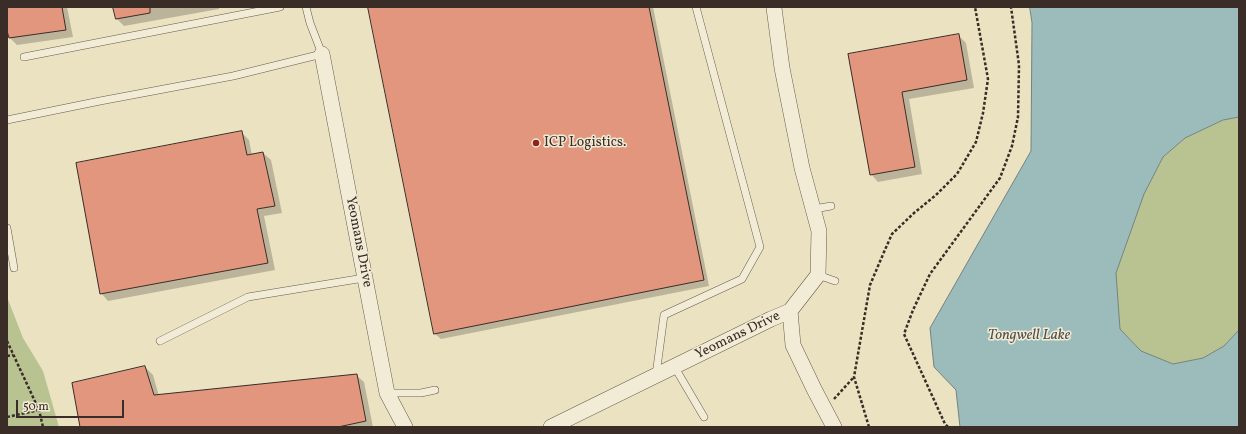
<!DOCTYPE html>
<html>
<head>
<meta charset="utf-8">
<style>
	body { margin:0 }
	#map { position:relative; width:1246px; height:434px; overflow:hidden; background:#ebe2c1; font-family:Vollkorn,serif }
	canvas { display:block }
	.frame { position:absolute; inset:0; border:8px solid #3a2c26; pointer-events:none }
	.scale { position:absolute; left:16px; top:400px; width:108px; height:18px; box-sizing:border-box; border:2px solid #3a2c26; border-top:0; padding-left:5px; font-size:12px; line-height:14px; white-space:nowrap; color:#3a2c26; -webkit-text-stroke:3px #f2ecd7; paint-order:stroke }
</style>
</head>
<body>
<div id="map">
<canvas width="1246" height="434"></canvas>
<div class="frame"></div>
<div class="scale">50 m</div>
</div>
<script>
const g = document.querySelector('canvas').getContext('2d');
g.lineJoin = 'round';
function fillPath(path, color) {
  g.fillStyle = color;
  g.fill(path, 'evenodd');
}
function trace(path, color, width, dash) {
  g.strokeStyle = color;
  g.lineWidth = width;
  g.lineCap = dash ? 'butt' : 'round';
  g.setLineDash(dash || []);
  g.stroke(path);
}
function label(font, color, halo, rows, align = 'center') {
  g.font = font + ' Vollkorn,serif';
  g.lineWidth = 3;
  g.setLineDash([]);
  g.textBaseline = 'middle';
  g.strokeStyle = halo;
  g.fillStyle = color;
  for (const [text, x, y, turn = 0] of rows) {
    g.save();
    g.translate(x, y);
    g.rotate((+turn || 0) * Math.PI / 180);
    g.textAlign = isNaN(turn) ? turn : align;
    if (halo) g.strokeText(text, 0, 0);
    g.fillText(text, 0, 0);
    g.restore();
  }
}
fillPath(new Path2D(`
	M1239,117v213l-15,16 -21,12 -30,6 -32,-13 -21,-22 -4,-56 28,-79 19,-37 22,-19 38,-18z
	M7,297l16,41 20,33 16,56h-52z`), '#b9c392');
const water = new Path2D(`
	M1030,7h209v110l-16,3 -38,18 -22,19 -19,37 -28,79 4,56 21,22 32,13 30,-6 21,-12 15,-16v97h-279l-4,-37 -22,-23 -4,-39 101,-177 1,-128z`);
fillPath(water, '#9bbcbb');
trace(water, '#74827f', 1);
fillPath(new Path2D(`
	M7,7h60l6,30 -56,8 -7,-7 -3,-11z
	M114,7h105v2l-95,17 -7,-7z
	M369,7h284l56,279 -268,53 -6,-5z
	M958,35l8,8 8,45 -65,11 13,75 -44,8 -7,-8 -22,-119z
	M241,132l8,8 3,15 11,-2 8,7 11,53 -18,3 11,54 -167,31 -7,-8z
	M145,367l8,8 6,21 197,-21 8,7 9,45h-292z`), '#0003');
const building = new Path2D(`
	M7,7h55l4,23 -57,8 -2,-7z
	M113,7h37v6l-34,6z
	M368,7h281l55,273 -270,54z
	M959,34l8,46 -65,12 13,75 -45,8 -22,-121z
	M242,131l5,24 16,-3 12,54 -18,3 11,54 -168,31 -24,-131z
	M145,366l9,29 203,-21 9,47 -28,6h-258l-8,-44z`);
fillPath(building, '#e1967d');
trace(building, '#3a2c26', 1);
const lane = new Path2D(`
	M24,57l256,-50
	M7,120l93,-19 133,-25 89,-22 -12,-31 -4,-16
	M814,209l17,-3
	M7,228l7,40
	M818,275l17,6
	M160,341l88,-44 116,-19
	M674,366l30,51
	M656,375l8,-60 78,-36 18,-32 -64,-240
	M388,393h33l14,-3`);
const street = new Path2D(`
	M322,54l65,339 18,34
	M790,311l3,34 21,44 20,38
	M551,427l220,-108 19,-8 28,-36 1,-44 -17,-63 -20,-100 -8,-60`);
trace(lane, '#665a4d', 8);
trace(street, '#665a4d', 16);
trace(new Path2D(`
	M7,341l32,69 4,17
	M7,356l6,-1
	M834,399l20,-22
	M7,417l32,-7
	M869,427l-15,-50 16,-92 14,-33 8,-18 22,-21 22,-18 21,-21 19,-32 7,-29 5,-34 -13,-72
	M948,427l-3,-3 -41,-90 9,-24 17,-36 70,-96 12,-32 6,-29 1,-52 -8,-58`), '#3a2c26', 2.5, [3, 2]);
trace(lane, '#f2ecd7', 7);
trace(street, '#f2ecd7', 15);
for (const [x, y, r, color] of [
	[536,143,4,"#8f2418"]
]) {
  const dot = new Path2D();
  dot.arc(x, y, r, 0, 2 * Math.PI);
  g.fillStyle = color;
  g.fill(dot);
  trace(dot, '#f2ecd7', 1.5);
}
label('14px', '#3a2c26', '#f2ecd7', [
	["ICP Logistics.",544,143]
], 'left');
label('14px', '#3a2c26', '#f2ecd7', [
	["Yeomans Drive",358,242,79],
	["Yeomans Drive",738,336,-26]
]);
label('italic 15px', '#52504b', '#f2ecd7', [
	["Tongwell Lake",1029,336]
]);
</script>
</body>
</html>
